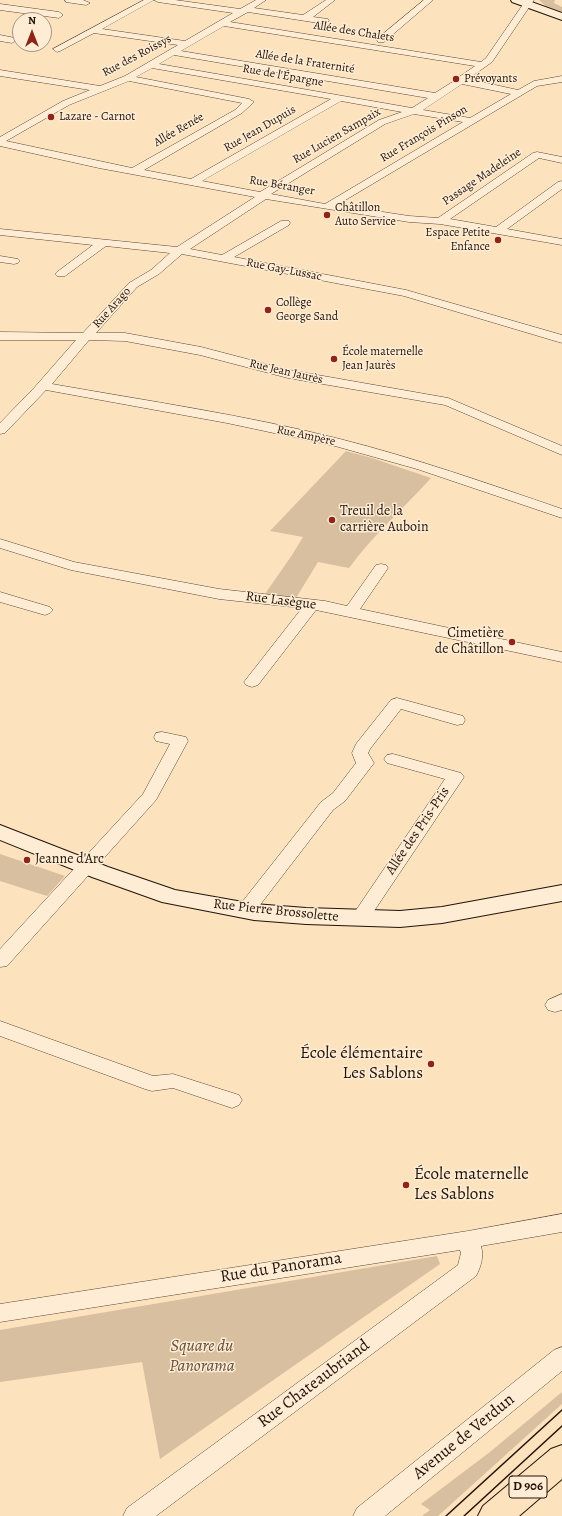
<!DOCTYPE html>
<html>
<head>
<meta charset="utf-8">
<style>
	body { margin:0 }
	#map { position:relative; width:562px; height:1516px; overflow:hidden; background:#fde2be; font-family:Alegreya,serif }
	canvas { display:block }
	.north { position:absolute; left:12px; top:12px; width:40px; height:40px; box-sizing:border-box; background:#feecd5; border:1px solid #a69583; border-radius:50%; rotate:0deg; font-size:11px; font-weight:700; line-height:16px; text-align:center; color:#221307 }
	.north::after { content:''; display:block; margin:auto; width:14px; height:18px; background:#8f2418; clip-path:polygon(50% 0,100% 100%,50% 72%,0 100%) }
</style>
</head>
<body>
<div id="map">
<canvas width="562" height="1516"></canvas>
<div class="north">N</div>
</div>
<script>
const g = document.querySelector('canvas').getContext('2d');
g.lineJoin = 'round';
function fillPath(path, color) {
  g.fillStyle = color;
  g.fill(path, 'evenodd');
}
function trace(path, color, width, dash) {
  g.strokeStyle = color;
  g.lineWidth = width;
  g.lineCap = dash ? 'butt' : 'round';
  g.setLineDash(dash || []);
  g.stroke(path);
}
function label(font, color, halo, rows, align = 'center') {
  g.font = font + ' Alegreya,serif';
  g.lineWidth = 3;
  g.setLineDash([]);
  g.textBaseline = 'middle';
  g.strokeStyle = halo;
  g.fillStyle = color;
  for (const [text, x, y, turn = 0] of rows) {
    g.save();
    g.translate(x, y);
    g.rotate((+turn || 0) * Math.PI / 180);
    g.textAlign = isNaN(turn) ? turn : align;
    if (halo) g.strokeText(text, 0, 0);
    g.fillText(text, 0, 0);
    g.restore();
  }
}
fillPath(new Path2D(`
	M539,0h16l-1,3 8,4v5l-15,-5z
	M346,451l26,7 59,20c-27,30 -58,57 -82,90l-31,-6 -22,36 -31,-4 27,-39 11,-18 -33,-6z
	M0,854l65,22 -18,20 -47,-15z
	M437,1256l3,8 -280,195 -18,-97 -142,20v-52z
	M562,1392v12l-124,112h-16l8,-6 -9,-6 69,-52z`), '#d8bf9f');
const minor = new Path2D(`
	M65,0h18l7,3 -4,2 -20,-3z
	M144,0h31l65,9 16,-9h10l-12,8 49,7 23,-15h9l-22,17 15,2 1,2 -4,3 -77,-12 -18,10 251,40 5,-4 40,-58h8l-42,62 -24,17 50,11 16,-9 28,-5v6l-25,4 -200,119 72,11 29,2 95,-65 4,-1 25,5v6l-23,-5 -89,61 46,8 62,-45 4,-1v8l-55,40 55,10v6l-122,-21 -31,-2 -143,-23 -76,50 32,6 59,-34h8l1,2 -1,2 -55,32 172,33 156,45v8l-158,-47 -222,-42 -23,20 -22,13 -41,46h29l76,14 88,23 159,28 114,48v9l-117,-50 -157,-27 -88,-23 -75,-14 -36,-1 -37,44c96,17 193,31 288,55 75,19 149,45 222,70v9l-145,-49 -82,-23 -108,-23 -181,-33 -41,43 -5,1v-11l34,-35 42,-48h-76v-8l83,1 46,-50 22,-13 19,-17 -64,-7 -41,30h-8l-2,-2 2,-2 36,-27 -93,-10v-6l177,18 78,-50 -156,-29 -99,-22v-9l63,-36 27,-11 -90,-14v-6l100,16 25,-10 53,-31 -84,-12 -34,18 -3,1 -4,-3zM154,0l4,2 75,11 -48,28 -83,-12zM224,26l251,40 -16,11 -4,1 -1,3 -19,12 -254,-42zM174,55l254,43 -16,10 -253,-44zM152,68l179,31 -140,80 -47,-9 98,-57 12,-11 -5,-3 -113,-22zM129,81l113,22 -7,7 -103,58 -126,-27 63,-36zM462,84l49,10 -41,24 -47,-8zM341,101l61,11 -23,8 -119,72 -58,-11zM414,114l49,8 -138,82 -54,-10 114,-70z
	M424,0h9l-49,42h-6l-1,-2 1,-2z
	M0,4l59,8 4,3 -4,3 -59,-8z
	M0,35l15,3 1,2 -4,3 -12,-2z
	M0,256l18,3 2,2 -2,2 -4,1 -14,-2z
	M0,539l74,23 145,27 106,12 22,5 29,-41 5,-1 5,1 2,3 -28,41 202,43v10l-246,-52 -58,75 -6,2 -6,-2 -2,-3 58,-74 -83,-9 -148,-29 -71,-22z
	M0,592l50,15 3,3 -3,3 -5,2 -45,-13z
	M397,698l66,18 2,4 -2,4 -6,1 -56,-16 -31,40 -2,4 6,10 -29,38 -12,9 -80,104 -7,2 -7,-2 -2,-4 2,-4 82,-104 12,-9 23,-30 -4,-10 4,-9 35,-44z
	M162,732l24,5 2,4 -32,59 -149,166 -7,1v-18l143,-155 27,-50 -14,-3 -2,-4 2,-4z
	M393,754l68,19 3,4 -98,146 -7,2 -7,-2 -2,-4 95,-140 -58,-16 -3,-4 3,-4z
	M562,994v16l-7,2 -7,-2 -3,-5 3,-5z
	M0,1021l153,55 20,-2 66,21 3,5 -3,5 -7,3 -59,-20 -21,3 -7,-2 -145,-53z
	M562,1214v18l-81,14c3,10 0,21 -5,30l-320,240h-33l4,-8 331,-243 3,-12 -1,-3 -460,72v-18l468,-73z
	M562,1347v24l-177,145h-32l4,-8 197,-158z`);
const secondary = new Path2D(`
	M511,0h15l36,13v7l-50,-18z
	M0,825l108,42 67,23 79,14 52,4 94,3 42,-4 120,-22v16l-120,22 -42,4 -94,-3 -52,-4 -92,-18 -70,-25 -92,-37z`);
const primary = new Path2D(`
	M562,1445v34l-43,37h-41l5,-10 68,-57z`);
trace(minor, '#594735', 1);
trace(secondary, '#221307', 2);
trace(primary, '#221307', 2);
fillPath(minor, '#feecd5');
fillPath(secondary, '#feecd5');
fillPath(primary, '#fde2be');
trace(new Path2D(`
	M446,1516l116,-106
	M464,1516l98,-90`), '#221307', 1.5);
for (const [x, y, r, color] of [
	[456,79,4,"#8f2418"],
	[51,117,4,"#8f2418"],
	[327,215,4,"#8f2418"],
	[498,240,4,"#8f2418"],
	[268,310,4,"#8f2418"],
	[334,359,4,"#8f2418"],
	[332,520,4,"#8f2418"],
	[512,642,4,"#8f2418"],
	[27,860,4,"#8f2418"],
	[431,1064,4,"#8f2418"],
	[406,1185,4,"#8f2418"]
]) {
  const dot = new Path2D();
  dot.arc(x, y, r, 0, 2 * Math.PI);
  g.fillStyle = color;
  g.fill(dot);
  trace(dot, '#feecd5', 1.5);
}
label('12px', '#221307', '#feecd5', [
	["Allée des Chalets",354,32,9],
	["Rue des Roissys",137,56,-28],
	["Allée de la Fraternité",305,62,9],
	["Rue de l'Épargne",283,76,10],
	["Rue Jean Dupuis",260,129,-30],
	["Allée Renée",179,130,-30],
	["Rue François Pinson",424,134,-31],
	["Rue Lucien Sampaix",337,136,-30],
	["Passage Madeleine",482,177,-34],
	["Rue Béranger",282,186,10],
	["Rue Gay-Lussac",284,270,11],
	["Rue Arago",112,308,-48],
	["Rue Jean Jaurès",286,372,13],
	["Rue Ampère",306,436,12]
]);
label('12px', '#221307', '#feecd5', [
	["Prévoyants",464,79],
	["Lazare - Carnot",59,117],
	["Châtillon",335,208],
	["Auto Service",335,222],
	["Espace Petite",490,233,"right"],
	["Enfance",490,247,"right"],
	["Collège",276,303],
	["George Sand",276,317],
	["École maternelle",342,352],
	["Jean Jaurès",342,366]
], 'left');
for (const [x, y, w] of [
	[528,1487,38]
]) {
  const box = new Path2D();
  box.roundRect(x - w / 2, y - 11, w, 22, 3);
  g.fillStyle = '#feecd5';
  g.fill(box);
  trace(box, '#221307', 1);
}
label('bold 13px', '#221307', null, [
	["D 906",528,1487]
]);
label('14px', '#221307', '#feecd5', [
	["Treuil de la",340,512],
	["carrière Auboin",340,528],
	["Cimetière",504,634,"right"],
	["de Châtillon",504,650,"right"],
	["Jeanne d'Arc",35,860]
], 'left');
label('14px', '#221307', '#feecd5', [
	["Rue Lasègue",281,601,7],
	["Allée des Pris-Pris",418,831,-56],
	["Rue Pierre Brossolette",276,911,6]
]);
label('17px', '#221307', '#feecd5', [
	["École élémentaire",423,1054],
	["Les Sablons",423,1074],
	["École maternelle",414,1175,"left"],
	["Les Sablons",414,1195,"left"]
], 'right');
label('17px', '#221307', '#feecd5', [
	["Rue du Panorama",281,1268,-9],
	["Rue Chateaubriand",314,1384,-37],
	["Avenue de Verdun",464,1437,-39]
]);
label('italic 17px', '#624f3c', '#feecd5', [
	["Square du",202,1347],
	["Panorama",202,1367]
]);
</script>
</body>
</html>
